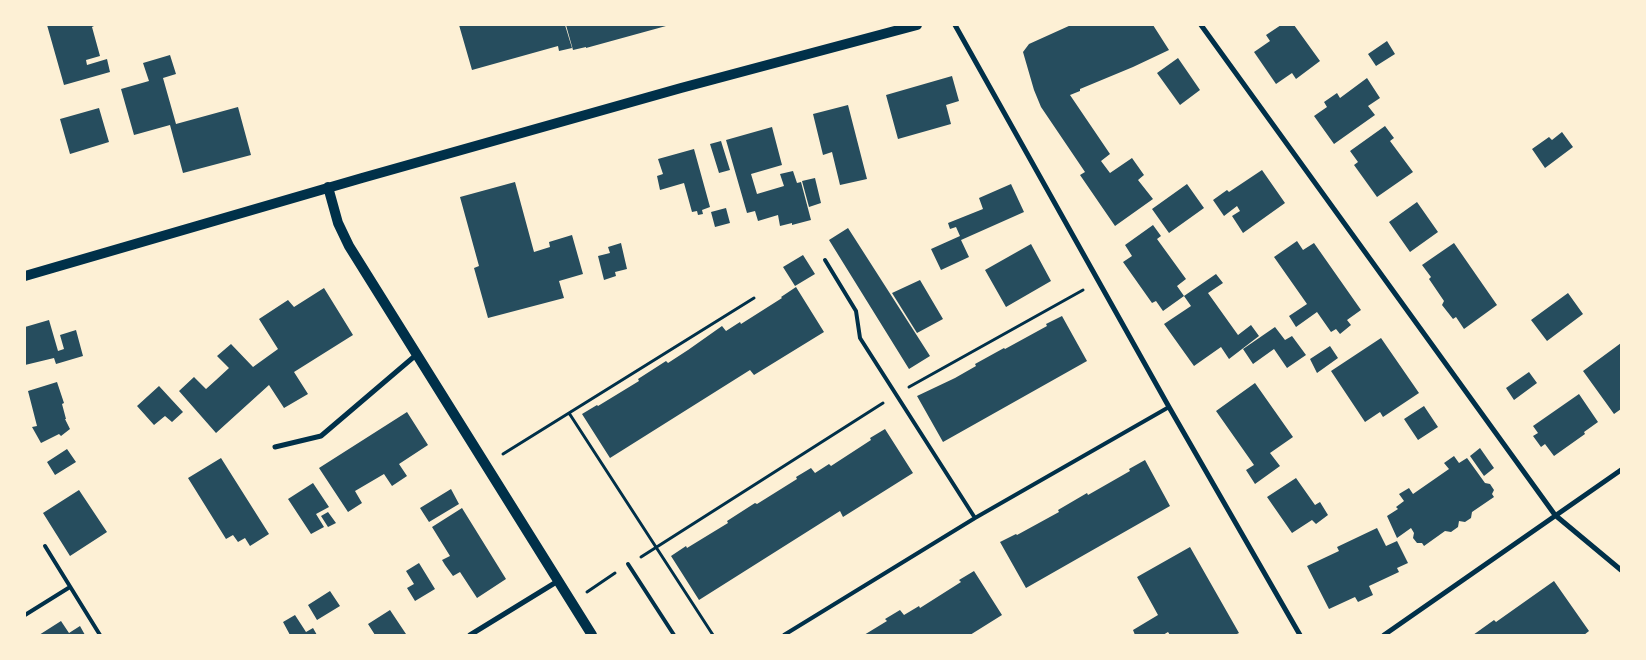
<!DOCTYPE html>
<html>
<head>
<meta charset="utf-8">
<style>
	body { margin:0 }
	#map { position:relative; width:1646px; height:660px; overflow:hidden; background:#fdf0d5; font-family:Arial,sans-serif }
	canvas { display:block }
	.frame { position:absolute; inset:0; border:26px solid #fdf0d5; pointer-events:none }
</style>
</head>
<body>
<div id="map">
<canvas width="1646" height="660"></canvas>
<div class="frame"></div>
</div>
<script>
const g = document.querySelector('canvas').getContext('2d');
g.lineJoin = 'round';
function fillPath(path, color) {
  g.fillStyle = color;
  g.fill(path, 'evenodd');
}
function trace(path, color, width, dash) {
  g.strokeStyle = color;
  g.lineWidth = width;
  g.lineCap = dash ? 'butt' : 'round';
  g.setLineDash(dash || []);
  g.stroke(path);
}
fillPath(new Path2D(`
	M47,25h49l-4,2 8,29 -14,4 1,5 20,-6 3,13 -46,13z
	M459,25h106l7,23 -13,3 -1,-5 -86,24z
	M566,25h99l1,1 -80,22v-1l-13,3z
	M1071,25h82l16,25 -36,17 -53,22v2l-10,4 40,59 -9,7 9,12 22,-15 12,17 -6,5 15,19 -38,27 -35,-51 5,-3 -44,-65 -7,-17 -11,-38 6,-8z
	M1281,25h13l26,36 -24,18 -4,-6 -16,11 -22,-32 16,-11 -4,-6z
	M1387,41l8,13 -19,12 -8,-12z
	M170,55l6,19 -13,4 13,46 62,-17 13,48 -68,18 -13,-48 -36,10 -13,-46 28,-8 -6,-18z
	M1178,58l22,32 -20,15 -23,-32z
	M952,76l7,25 -13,4 5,19 -53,15 -12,-44z
	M1367,78l13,20 -12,8 7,9 -41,29 -20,-28 13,-9 -3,-5 13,-9 3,5z
	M848,105l19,74 -27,6 -8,-33 -9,3 -10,-41z
	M99,108l10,34 -39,12 -10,-35z
	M1385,126l9,12 -4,3 23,31 -36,25 -23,-32 4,-3 -8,-11z
	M772,127l10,38 -31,9 6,20 27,-8 -4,-12 13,-3 4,12 4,-1 10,38 -19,5v-2l-12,3 -2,-11 -20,6 -3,-10 -8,2 -21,-73z
	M1562,132l11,15 -28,21 -13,-19 17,-12 3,3z
	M721,141l9,29 -11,3 -9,-29z
	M694,149l16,58 -8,3 1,4 -5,1 -1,-4 -5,1 -8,-29 -24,7 -3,-14 6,-2 -5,-15z
	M1262,170l23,33 -42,30 -11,-17 8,-5 -3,-5 -13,10 -11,-16 14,-10 2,2z
	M815,178l6,25 -12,4 -7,-26z
	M515,182l19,70 16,-5 -1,-5 23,-7 11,39 -24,7 5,17 -76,20 -14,-50 5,-2 -19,-69z
	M1011,184l13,28 -63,28 8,17 -28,13 -10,-21 29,-13 -4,-9 -6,2 -2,-6 35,-14 -4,-11z
	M1187,184l17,24 -35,25 -17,-24z
	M1417,202l21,30 -28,20 -21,-30z
	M726,208l4,15 -15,4 -4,-15z
	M1153,225l8,11 -4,3 29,40 -9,7 7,10 -21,15 -7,-10 -4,2 -29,-41 9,-6 -7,-11z
	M848,228l82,128 -21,13 -80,-129z
	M1297,241l6,9 11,-7 47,67 -14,10 4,5 -11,9 -4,-5 -5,3 -14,-20 -21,15 -7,-11 18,-12 -33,-47z
	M621,243l6,26 -12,3 1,4 -12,4 -6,-24 12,-3 -2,-6z
	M1454,243l43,62 -33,24 -8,-12 -3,2 -11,-14 2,-4 -15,-22 2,-2 -9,-12z
	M1031,244l20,37 -45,26 -21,-37z
	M803,255l12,19 -20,12 -12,-19z
	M1216,274l7,9 -15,10 30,42 13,-10 8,11 -30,23 -8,-12 -27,19 -30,-42 27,-18 -7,-10z
	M920,280l23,39 -26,14 -25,-40z
	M796,287l28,45 -70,43 -4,-5 -140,88 -28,-44 15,-9 1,1 41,-25 -1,-2 28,-18 2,2 20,-13 34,-24 4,5 14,-9 1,2 41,-26 -1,-1z
	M324,288l29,47 -59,37 14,22 -24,14 -15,-23 -53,48 -37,-42 15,-14 12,12 10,-9 13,-12 -12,-12 14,-12 22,23 25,-18 -19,-30 29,-19 6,7z
	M1568,293l15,21 -36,27 -16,-21z
	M1062,316l25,45 -144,81 -26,-46 38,-18 21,-12 -1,-2 29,-16 1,1 42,-23 -1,-2z
	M49,320l9,31 6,-2 -4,-14 16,-5 7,26 -27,8 -2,-6 -29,7v-38z
	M1275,327l10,13 7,-4 14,19 -19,13 -13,-19 -21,15 -10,-15z
	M1381,338l38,55 -36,24 -3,-5 -15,10 -34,-51z
	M1621,343v66l-7,5 -31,-43z
	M1330,346l8,12 -21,15 -7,-14z
	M1529,372l8,11 -23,17 -8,-12z
	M57,382l7,21 -2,1 4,15h-1l5,10 -9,7 -2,-2 -18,9 -9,-16 5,-1 -9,-35z
	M1255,383l38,54 -23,16 10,13 -25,18 -9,-14 8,-5 -38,-54z
	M159,386l24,26 -11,10 -7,-6 -11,9 -17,-19z
	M1579,394l19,28 -14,10 1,2 -31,22 -9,-12 -4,3 -8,-11 5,-3 -5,-7z
	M1424,406l14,21 -20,13 -14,-21z
	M407,412l21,33 -29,19 8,12 -15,10 -8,-12 -29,17 7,12 -14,9 -29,-44z
	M885,429l28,44 -70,44 -3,-6 -141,89 -28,-44 15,-10 1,2 18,-11 23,-14 -1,-2 28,-18 2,1 40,-25 -1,-2 15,-9 4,5 14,-9 2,2 40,-26 -1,-2z
	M1480,448l14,20 -10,8 -14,-20z
	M67,449l9,13 -21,13 -8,-13z
	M1454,456l5,7 8,-5 18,25 5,1 4,6 -2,4 2,3 -22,15 -1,6 -6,4 -6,-1 -1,6 -7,5 -6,-1 -21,15 -2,-3h-5l-4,-5 1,-5 -3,-5 -14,10 -10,-22 11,-7 -2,-2 8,-6 -5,-7 10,-6 4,6 36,-25 -5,-6z
	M221,458l48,76 -19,12 -5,-8 -7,4 -5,-7 -7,4 -38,-61z
	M1145,460l25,46 -144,82 -26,-46 16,-8 1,1 42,-23 -1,-2 29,-17 1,2 42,-24 -1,-2z
	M1296,478l19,27 5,-3 8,13 -12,9 -4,-4 -20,13 -25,-36z
	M313,483l16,24 -13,7 8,13 -13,7 -23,-35z
	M451,489l8,15 -30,18 -9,-14z
	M79,490l28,42 -37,24 -27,-43z
	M462,508l44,71 -29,19 -17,-26 -7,4 -8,-11 -3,-5 8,-4 -18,-29z
	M328,512l8,11 -8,4 -7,-11z
	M1377,528l9,18 11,-5 11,22 -11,5 2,4 -30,14 4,9 -15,7 -3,-5 -26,12 -22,-43 32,-15 -2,-4z
	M1190,547l49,86 -4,2h-65l-2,-3 -5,3 -10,-1 -18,1 -2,-5 25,-15 -21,-38z
	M419,563l16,26 -20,12 -8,-13 7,-4 -8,-13z
	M974,571l28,44 -32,20h-106l23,-14 -2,-2 15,-9 4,5 15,-9 1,2 41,-26 -2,-2z
	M1554,581l35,50 -5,4h-111l21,-15 2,2z
	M330,591l10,15 -23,14 -9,-15z
	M390,610l16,24 -2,1h-29l-7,-11z
	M295,615l11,17 7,-4 4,7h-27l-7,-13z
	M61,621l8,12 11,-7 5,9h-46z`), '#264d5e');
trace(new Path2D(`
	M909,387l174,-97
	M569,413l144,222
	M503,454l251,-156
	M641,557l242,-154
	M587,592l28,-19`), '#003049', 3);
trace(new Path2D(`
	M825,260l31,51 4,27 115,180
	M45,546l55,89
	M628,564l46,71
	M25,615l45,-28
	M784,635l191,-117 194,-111`), '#003049', 4);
trace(new Path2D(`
	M955,25l214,382 131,228
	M1201,25l354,490 66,55
	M275,447l46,-11 95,-81
	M470,635l88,-54
	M1384,635l237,-165`), '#003049', 5);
trace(new Path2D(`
	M328,187l10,36 11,23 243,389
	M25,276l337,-98 319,-90 236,-63`), '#003049', 10);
</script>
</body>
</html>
